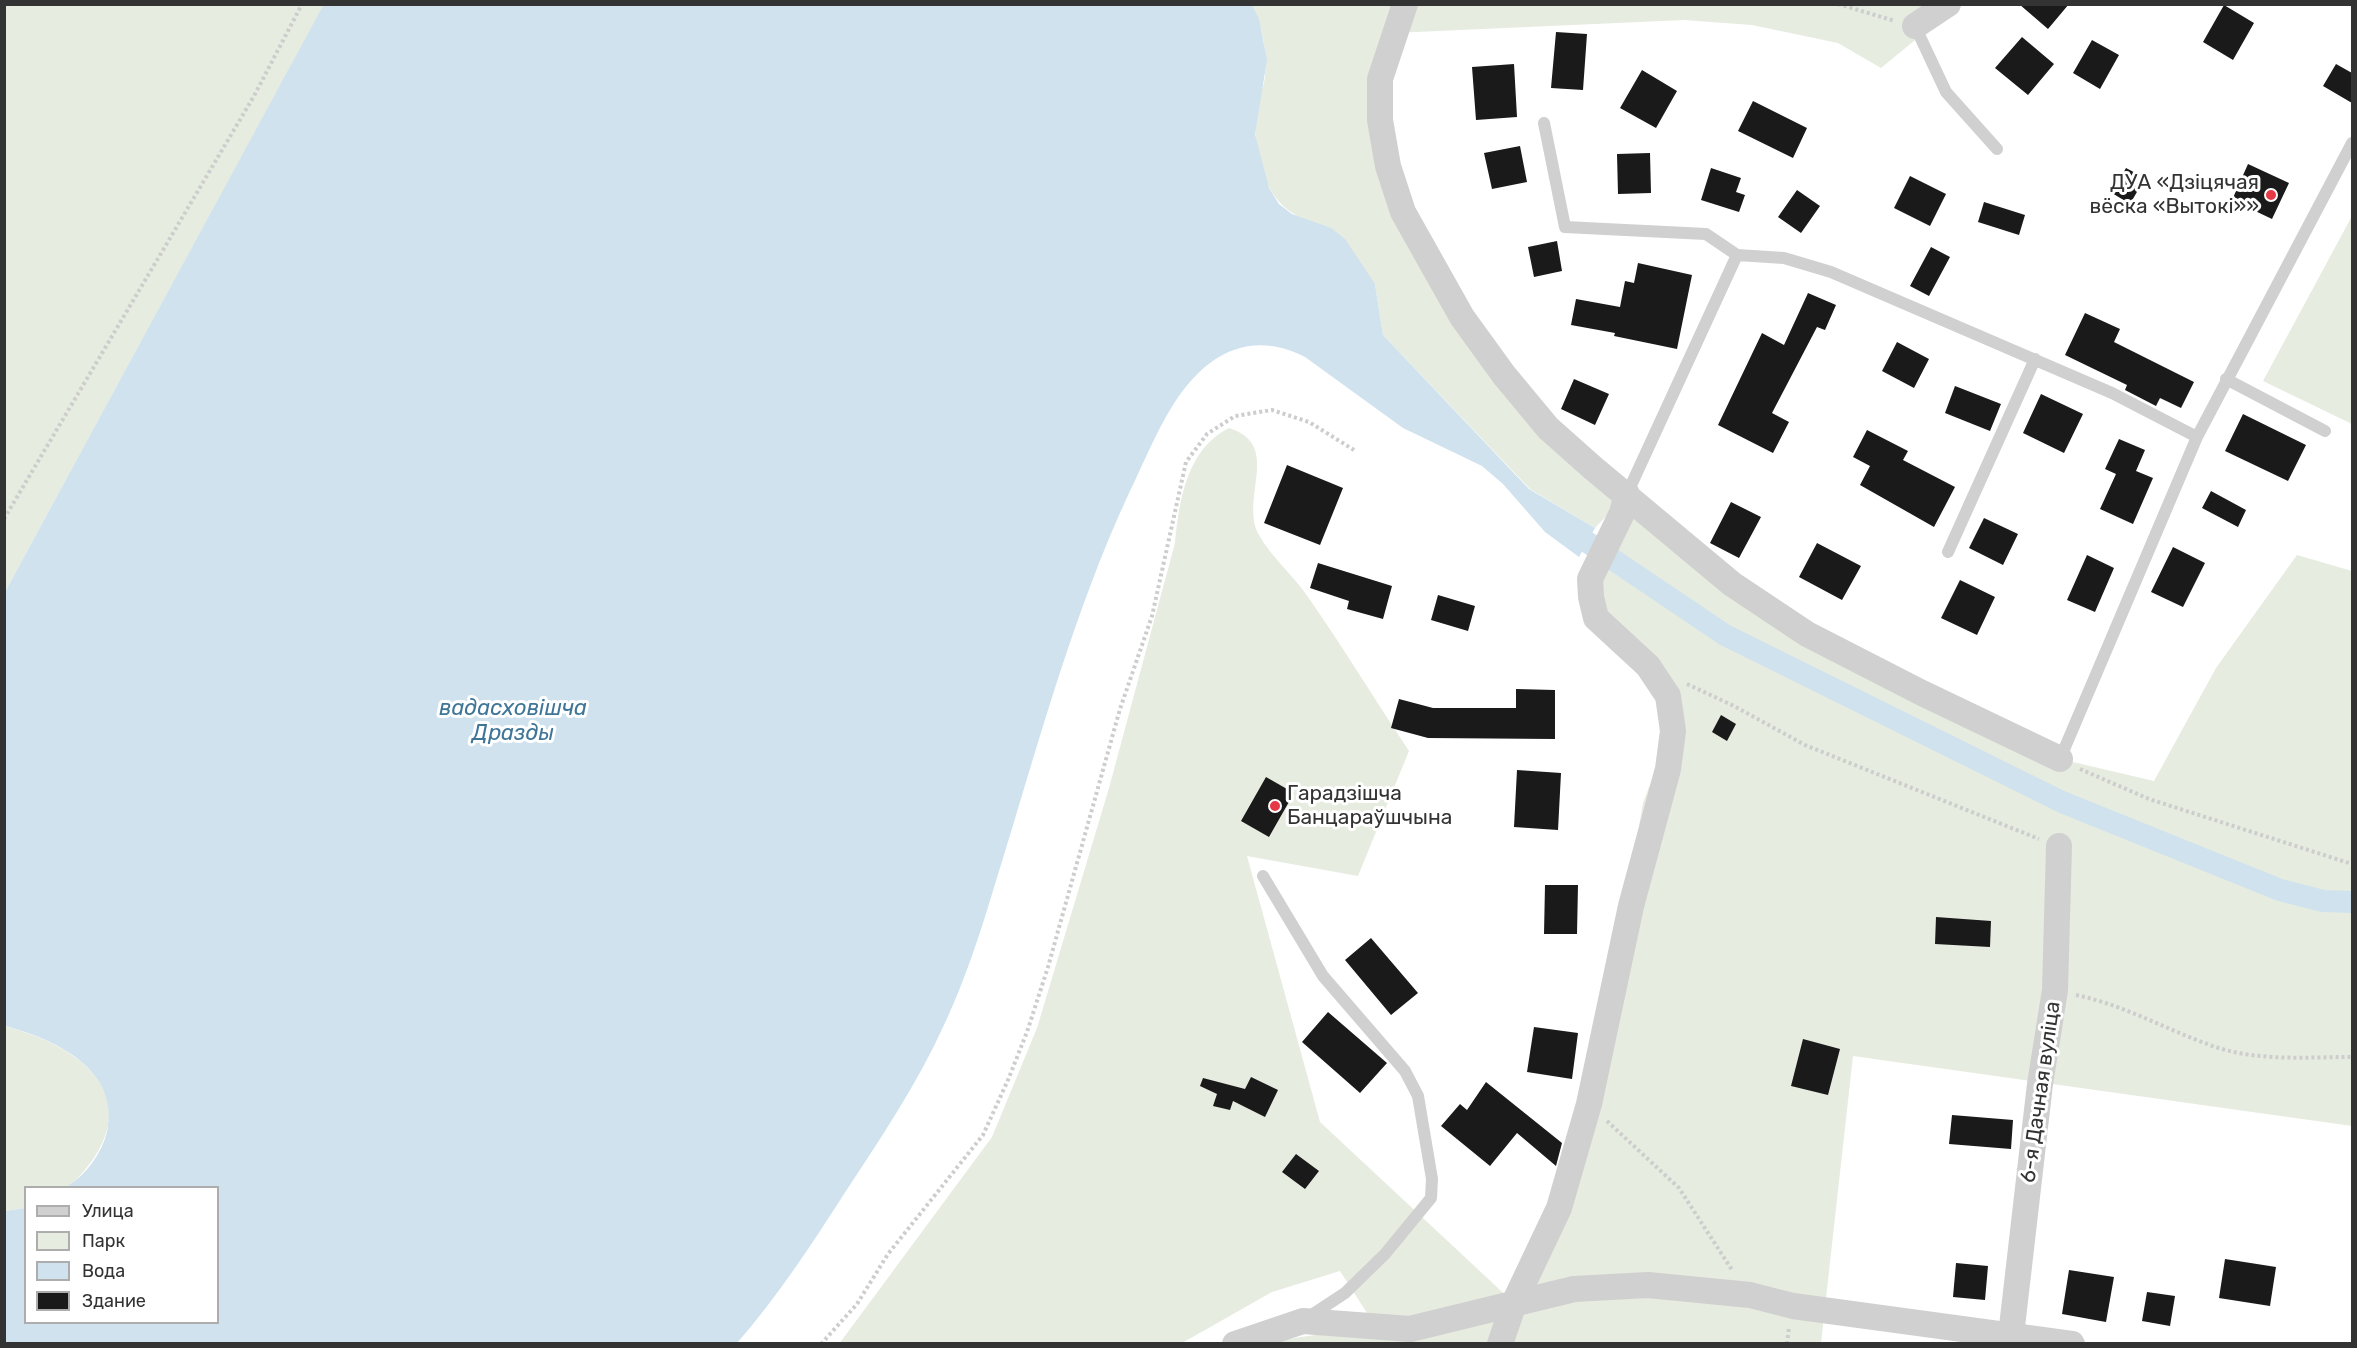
<!DOCTYPE html>
<html>
<head>
<meta charset="utf-8">
<style>
	body { margin:0 }
	#map { position:relative; width:2357px; height:1348px; overflow:hidden; background:#fff; font-family:Rubik,sans-serif }
	canvas { display:block }
	.frame { position:absolute; inset:0; border:6px solid #333; pointer-events:none }
	.legend { position:absolute; left:24px; top:1186px; width:195px; height:138px; box-sizing:border-box; background:#fff; border:2px solid #adadad; margin:0; padding:8px 10px; list-style:none; font-size:18px; color:#333 }
	.legend li { display:flex; align-items:center; gap:12px; height:30px }
	.legend b { width:30px; border:2px solid #adadad }
</style>
</head>
<body>
<div id="map">
<canvas width="2357" height="1348"></canvas>
<div class="frame"></div>
<ul class="legend">
<li><b style="height:8px;background:#d0d0d0"></b>Улица</li>
<li><b style="height:16px;background:#e6ecdf"></b>Парк</li>
<li><b style="height:16px;background:#cfe2ee"></b>Вода</li>
<li><b style="height:16px;background:#1a1a1a"></b>Здание</li>
</ul>
</div>
<script>
const g = document.querySelector('canvas').getContext('2d');
g.lineJoin = 'round';
function fillPath(path, color) {
  g.fillStyle = color;
  g.fill(path, 'evenodd');
}
function trace(path, color, width, dash) {
  g.strokeStyle = color;
  g.lineWidth = width;
  g.lineCap = dash ? 'butt' : 'round';
  g.setLineDash(dash || []);
  g.stroke(path);
}
function label(font, color, halo, rows, align = 'center') {
  g.font = font + ' Rubik,sans-serif';
  g.lineWidth = 6;
  g.setLineDash([]);
  g.textBaseline = 'middle';
  g.strokeStyle = halo;
  g.fillStyle = color;
  for (const [text, x, y, turn = 0] of rows) {
    g.save();
    g.translate(x, y);
    g.rotate((+turn || 0) * Math.PI / 180);
    g.textAlign = isNaN(turn) ? turn : align;
    if (halo) g.strokeText(text, 0, 0);
    g.fillText(text, 0, 0);
    g.restore();
  }
}
fillPath(new Path2D(`
	M4,5h320l-319,587h-1z
	M1252,5h706l-77,63 -43,-25 -86,-18 -68,-5 -291,13 -5,133 116,209 228,209 328,175 94,22 62,-113 81,-113 55,16v555l-499,-70 -32,287h-547c33,-10 68,-9 102,-16l-36,-56 -68,21 -90,51 -343,1 153,-207 45,-109 72,-240 66,-245c4,-43 12,-94 54,-115 54,17 10,70 30,107 13,23 35,41 49,62 35,50 67,103 101,154l-51,125 -111,-20 73,266 194,181 87,-253 42,-247 23,-61 -7,-53 -67,-68 34,-126 -31,33 -65,-39 -147,-154 -8,-51 -71,-65c-39,-15 -52,-64 -48,-102 1,-14 7,-27 9,-40 2,-26 -2,-49 -13,-72z
	M2352,216v208l-89,-43z
	M4,1026c89,23 148,81 66,160l-44,2 -1,20 -20,3z`), '#e6ecdf');
fillPath(new Path2D(`
	M324,4l928,1 7,14 8,41 -12,74 14,54 10,16 13,10 39,14 14,11 30,45 8,51 146,154 66,39 -16,29 -34,-25 -42,-48 -21,-18 -79,-38 -98,-71c-32,-17 -66,-16 -95,6 -35,26 -54,73 -72,111 -56,115 -90,236 -127,358 -20,64 -38,132 -67,193 -27,59 -63,113 -98,166 -34,53 -68,105 -109,152h-732v-132l20,-3 1,114h192v-134l-151,-1c19,-13 34,-32 40,-55 14,-62 -52,-93 -102,-106v-434z`), '#cfe2ee');
trace(new Path2D(`
	M1587,542l138,93 337,167 218,88 43,11 29,1`), '#cfe2ee', 22);
fillPath(new Path2D(`
	M2019,4h50l-21,25z
	M2224,5l30,18 -21,37 -30,-18z
	M1556,32l31,2 -4,56 -32,-2z
	M2022,37l32,27 -26,31 -33,-27z
	M2092,40l27,15 -19,34 -27,-16z
	M1514,64l3,53 -41,3 -4,-53z
	M2336,64l16,9v30l-29,-17z
	M1642,70l35,21 -21,37 -36,-20z
	M1753,101l54,27 -14,30 -55,-27z
	M1520,146l7,36 -35,7 -8,-36z
	M1650,153l1,40 -33,1 -1,-40z
	M2248,164l41,19 -17,36 -40,-19z
	M1711,168l30,10 -5,14 9,3 -6,17 -38,-12z
	M2126,168l19,10 -15,26 -18,-11z
	M1910,176l36,18 -16,32 -36,-18z
	M1797,190l23,16 -19,27 -23,-16z
	M1984,202l41,13 -6,20 -41,-13z
	M1557,241l5,30 -28,6 -6,-30z
	M1931,247l19,10 -21,39 -19,-10z
	M1638,263l54,12 -15,74 -63,-13 1,-3 -44,-8 5,-26 44,8 5,-26 9,2z
	M1808,293l28,12 -11,25 -8,-3 -45,86 17,9 -16,31 -55,-28 44,-92 22,12z
	M2085,313l35,16 -6,13 80,40 -13,26 -21,-10 -4,8 -31,-16 2,-5 -62,-30z
	M1897,342l32,17 -15,29 -32,-17z
	M1574,379l35,15 -14,31 -34,-16z
	M1955,386l46,18 -11,27 -45,-18z
	M2041,394l42,20 -19,39 -41,-20z
	M2243,414l63,31 -18,36 -63,-30z
	M1867,430l41,21 -5,9 52,27 -21,40 -74,-42 10,-19 -17,-9z
	M2119,439l26,11 -9,21 17,7 -20,46 -33,-15 16,-35 -11,-5z
	M1287,465l56,23 -23,57 -56,-22z
	M2211,491l35,19 -8,17 -36,-19z
	M1731,502l30,15 -22,41 -29,-15z
	M1984,518l34,16 -15,31 -34,-17z
	M1817,543l44,23 -19,34 -43,-23z
	M2173,547l32,16 -22,44 -32,-15z
	M2087,555l27,13 -19,44 -28,-12z
	M1318,563l74,23 -9,33 -36,-10 2,-8 -39,-13z
	M1960,580l35,17 -18,38 -36,-17z
	M1438,595l37,11 -7,25 -37,-11z
	M1516,689l39,1v49l-127,-1 -37,-10 8,-29 34,9h83z
	M1721,715l15,9 -9,17 -15,-9z
	M1517,770l44,3 -3,57 -44,-3z
	M1266,777l28,16 -25,44 -28,-16z
	M1545,885h33l-1,49h-33z
	M1936,917l55,4 -1,26 -55,-3z
	M1371,938l47,55 -27,22 -46,-55z
	M1328,1012l59,51 -27,30 -58,-51z
	M1534,1027l44,6 -6,46 -45,-7z
	M1803,1039l37,10 -12,46 -37,-9z
	M1251,1077l27,13 -13,27 -32,-16 -3,9 -17,-4 4,-12 -17,-8 3,-8 42,11z
	M1486,1082l76,61 -6,23 -39,-33 -27,33 -49,-40 19,-22 7,6z
	M1952,1115l61,5 -2,29 -62,-5z
	M1296,1154l23,17 -14,18 -23,-17z
	M2225,1259l51,8 -6,39 -51,-8z
	M1956,1263l32,3 -3,34 -32,-3z
	M2069,1270l45,7 -8,45 -44,-8z
	M2147,1292l28,4 -5,30 -28,-5z`), '#1a1a1a');
trace(new Path2D(`
	M1838,4l57,17
	M4,519l250,-423 48,-92
	M1687,684l47,22 71,39 234,94
	M2080,769l69,30 203,65
	M2076,995c48,10 89,34 134,50 45,17 96,12 142,12
	M1607,1121l72,67 53,82
	M821,1344l36,-40 31,-50 95,-119 25,-55 19,-48 21,-65 72,-258 32,-93 34,-154 21,-28 28,-18 37,-6 37,12 45,28
	M1787,1344l2,-17`), '#cdcdcd', 4, [3, 3]);
trace(new Path2D(`
	M1915,26l31,66 51,57
	M1544,123l21,104 141,7 31,21 47,3 47,14 281,121 85,44
	M2226,379l99,52
	M1627,494l110,-239
	M1948,552l87,-193
	M2060,759l137,-322 155,-294
	M1263,876l60,100 82,95 13,25 14,83 -1,19 -46,56 -40,39 -38,25`), '#d0d0d0', 12);
trace(new Path2D(`
	M1405,4l-25,75v41l8,46 15,46 59,105 42,58 44,53 45,40 139,116 75,50 115,59 138,66
	M1915,26l33,-22
	M1235,1344l68,-23 107,8 164,-40 74,-4 102,10 43,11 279,38
	M1500,1344l14,-41 45,-95 30,-104 42,-198 37,-137 5,-38 -5,-35 -20,-30 -52,-48 -5,-21 -1,-18 32,-66 5,-19
	M2010,1344l30,-260 15,-94 4,-144`), '#d0d0d0', 26);
for (const [x, y, r, color] of [
	[2271,195,6,"#e63946"],
	[1275,806,6,"#e63946"]
]) {
  const dot = new Path2D();
  dot.arc(x, y, r, 0, 2 * Math.PI);
  g.fillStyle = color;
  g.fill(dot);
  trace(dot, '#fff', 2);
}
label('21px', '#333', '#fff', [
	["ДУА «Дзіцячая",2259,183],
	["вёска «Вытокі»»",2259,207],
	["Гарадзішча",1287,794,"left"],
	["Банцараўшчына",1287,818,"left"]
], 'right');
label('21px', '#333', '#fff', [
	["6-я Дачная вуліца",2041,1092,-82]
]);
label('italic 22px', '#3f7597', '#fff', [
	["вадасховішча",513,709],
	["Дразды",513,734]
]);
</script>
</body>
</html>
